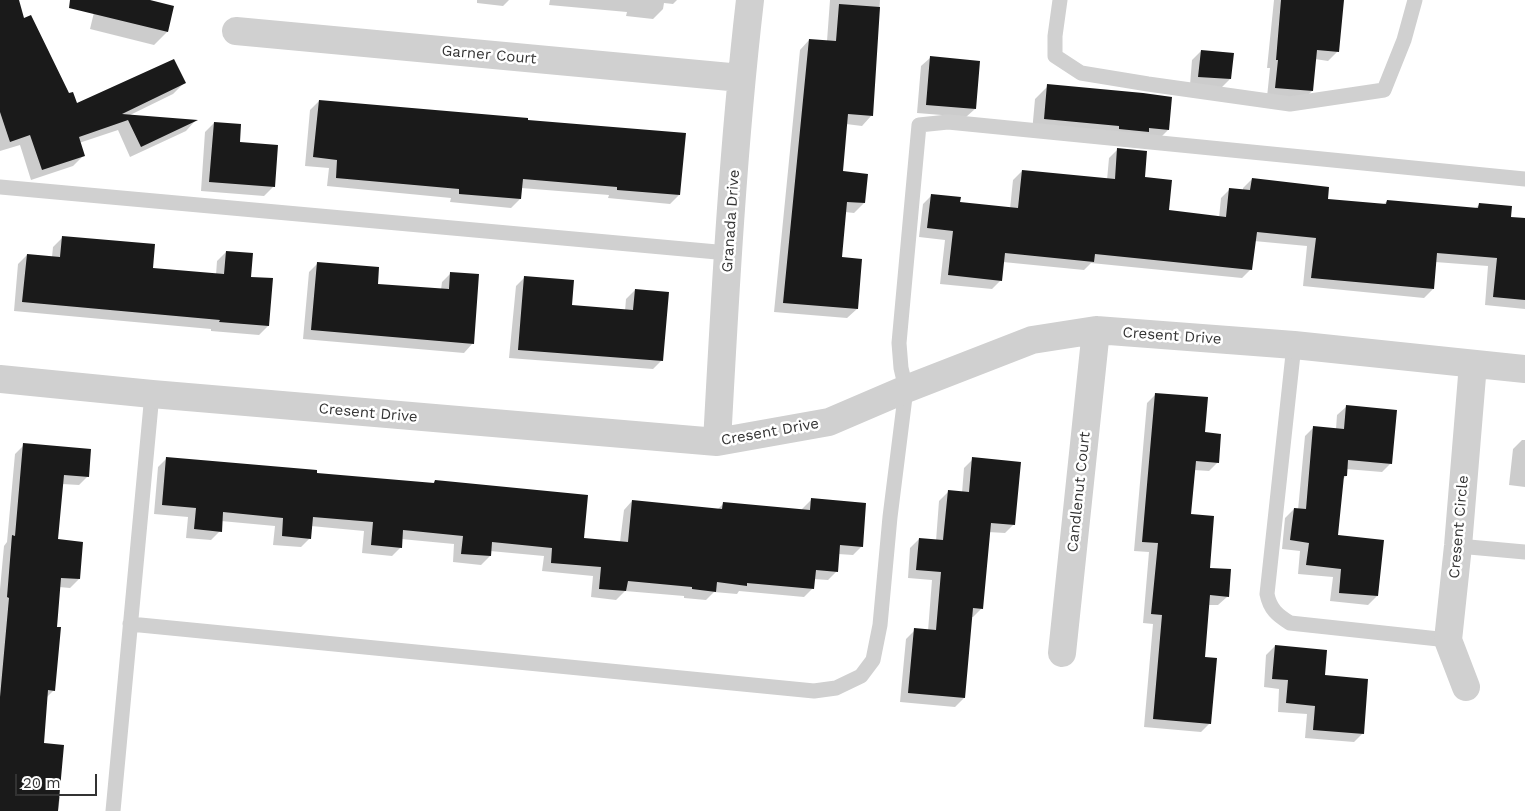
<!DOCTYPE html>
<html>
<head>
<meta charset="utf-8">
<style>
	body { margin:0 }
	#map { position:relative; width:1525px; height:811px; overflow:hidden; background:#fff; font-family:"Work Sans",sans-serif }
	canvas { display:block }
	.scale { position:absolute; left:15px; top:774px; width:82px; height:22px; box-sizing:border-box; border:2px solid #333; border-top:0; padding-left:6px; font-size:15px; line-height:18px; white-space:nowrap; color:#333; -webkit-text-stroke:4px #fff; paint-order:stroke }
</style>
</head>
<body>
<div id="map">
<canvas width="1525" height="811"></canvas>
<div class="scale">20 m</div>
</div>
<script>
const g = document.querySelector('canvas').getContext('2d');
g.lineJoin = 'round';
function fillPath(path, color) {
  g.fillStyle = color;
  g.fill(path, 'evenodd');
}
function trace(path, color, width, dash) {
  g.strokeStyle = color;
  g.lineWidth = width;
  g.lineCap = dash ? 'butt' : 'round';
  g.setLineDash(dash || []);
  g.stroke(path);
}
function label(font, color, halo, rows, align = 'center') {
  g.font = font + ' "Work Sans",sans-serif';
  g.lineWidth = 5;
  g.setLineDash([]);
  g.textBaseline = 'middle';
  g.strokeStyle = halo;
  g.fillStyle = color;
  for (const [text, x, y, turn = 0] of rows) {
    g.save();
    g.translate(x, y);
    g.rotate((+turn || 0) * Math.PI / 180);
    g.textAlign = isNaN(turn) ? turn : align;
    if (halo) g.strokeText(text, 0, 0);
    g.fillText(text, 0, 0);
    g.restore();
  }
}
fillPath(new Path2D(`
	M0,0h17l6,20 45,75 8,10 108,-22 -11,11 -45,22 67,5 -9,10 -56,26 -12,-27 -39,13 4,13 -10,10 -42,14 -11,-35 -20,6z
	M97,0h51l25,7 -6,25 -13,13 -64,-16z
	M477,0h32l-6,6 -26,-3z
	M550,0h127l-4,4 -9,-1 -1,6 -10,10 -27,-3 1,-4 -78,-7z
	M830,0h50l-9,116 -9,10 -16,-2 -4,49 22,30 -10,10 -9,-1 -4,46 16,51 -10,9 -73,-6 26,-262 9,-10 18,1z
	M1274,0h68l-5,52 -9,9 -13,-2 -3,32 -9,9 -36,-3 3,-29h-3z
	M1201,51l29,28 -9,9 -31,-3 2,-25z
	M930,58l45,51 -9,8 -49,-4 4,-47z
	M1048,86l120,44 -13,13 -123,-11 3,-33z
	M319,101l208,20 152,74 -9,9 -62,-6 1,-3 -88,-7 -1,11 -9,9 -61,-6 1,-4 -124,-12 2,-18 -24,-2 5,-56z
	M214,123l25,20 34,44 -9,9 -63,-5 4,-59z
	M1118,149l25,29 25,33 51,7 2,-20 9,-9 13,2v-3l9,-9 74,21 57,5 4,-4 88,8 4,-4 30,13 16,1v90l-40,-4 3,-39 -53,-4 -2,27 -9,9 -121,-12 4,-40 -53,-5 -3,28 -9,9 -151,-15 -7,7 -81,-8 -2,18 -9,9 -52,-5 5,-44 -26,-3 4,-33 9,-9 27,8 51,6 3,-29 9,-9 85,9 2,-22z
	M62,238l89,31 65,6 1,-14 9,-9 24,26 22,2 -4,46 -9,9 -48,-4v-2l-197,-18 4,-47 9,-9 25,2 1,-10z
	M318,263l58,22 65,5 1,-8 9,-9 21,71 -8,9 -161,-14 6,-67z
	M525,277l46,29 54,5 1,-12 9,-9 27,70 -9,9 -144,-11 7,-72z
	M1156,394l48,39 14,29 -9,9 -15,-1 -4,46 18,53 19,28 -9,8h-10l-4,53 6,65 -9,9 -57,-5 9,-103 -10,-1 6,-71 -15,-1 13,-148z
	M1346,407l45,56 -9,9 -36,-3v7l-3,3 -6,58 40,59 -9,9 -38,-4 3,-24 -35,-3 2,-23 -18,-2 3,-31 9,-9 4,1 7,-74 9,-9 22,2 1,-14z
	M1522,440h3v47l-16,-2 4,-36z
	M24,445l64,31 -9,9 -17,-1 -5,57 22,38 -9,9 -11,-1 -4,41 -1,62 -8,8 -4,46 16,53h2l-2,14h-58v-222l4,-43 3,-4 8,-88z
	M167,458l149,16 116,10 3,-3 148,58 37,3 4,-32 8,-9 85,9 7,-7 78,8v-2l9,-9 51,46 -9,9 -15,-1 -1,17 -9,9 -14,-1 -1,9 -9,9 -65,-6 -2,3 -23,-2 -8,8 -22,-2v-2l-59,-5 -9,9 -25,-3 2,-21 -51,-5 2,-15 -54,-5v5l-9,9 -28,-3 1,-18 -53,-5v8l-9,9 -30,-3 2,-22 -53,-5 -1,12 -9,9 -28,-2 2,-19 -54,-5 -1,10 -9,9 -25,-2 2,-21 -34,-3 4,-47z
	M973,459l41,65 -9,9 -17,-1 -6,76 -9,9h-2l-7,81 -9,9 -55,-5 6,-63 9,-9 13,1 4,-51 -24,-2 2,-30 9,-9 17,2 3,-40 9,-9 14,1 2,-25z
	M1275,646l49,30 39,57 -9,9 -49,-4 2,-24 -29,-2 1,-23 -15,-2 2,-32z`), '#0003');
fillPath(new Path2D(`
	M0,0h19l5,18 7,-3 38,78 4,-1 4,11 97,-44 12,24 -64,31 76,6 -57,27 -13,-27 -49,17 6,19 -43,14 -12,-35 -20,7 -10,-30z
	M70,0h80l24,6 -6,26 -99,-24z
	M1281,0h63l-5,52 -22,-2 -4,41 -38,-3 3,-28h-2z
	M839,4l41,3 -7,109 -25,-2 -5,57 25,3 -3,29 -18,-1 -5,55 20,2 -4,50 -75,-6 26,-264 27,2z
	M1201,50l33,3 -3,26 -33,-2z
	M930,56l50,5 -4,48 -50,-4z
	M1047,84l96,9 29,4 -3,33 -20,-2v4l-30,-3v-3l-75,-7z
	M319,100l209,18v2l158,13 -6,62 -63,-5v-3l-94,-8 -2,20 -62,-5v-5l-123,-11 1,-18 -24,-3z
	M214,122l27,2 -1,18 38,3 -3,42 -66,-5z
	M1117,148l30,3 -2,26 27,3 -3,30 57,7 3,-29 21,2 2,-12 77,9 -1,12 58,5 1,-4 91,8 1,-5 33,3 -1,11 14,1v82l-32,-3 4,-39 -60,-5 -3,36 -123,-11 5,-40 -59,-6 -5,38 -157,-16 -1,8 -89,-9 -3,28 -54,-6 5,-44 -26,-3 4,-34 30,3 -1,5 58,6 4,-38 93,9z
	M62,236l93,8 -2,24 71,6 2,-23 27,2 -2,24 22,1 -4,48 -50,-4 1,-2 -198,-18 5,-48 33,3z
	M317,262l62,5 -1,17 71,5 1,-17 29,2 -5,70 -163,-14z
	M524,276l50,4 -2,25 61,5 2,-21 34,3 -6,69 -145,-11z
	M1155,393l53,4 -3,35 16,2 -2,29 -23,-2 -5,53 23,2 -4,52 21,1 -2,28 -19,-2 -5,62 12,1 -6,66 -58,-5 9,-104 -11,-1 7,-71 -16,-1z
	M1346,405l51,5 -5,54 -44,-4 -1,16h-3l-6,59 46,5 -6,56 -39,-3 2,-24 -35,-4 3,-22 -19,-3 4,-32 12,1 7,-83 31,3z
	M23,443l68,6 -2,28 -25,-2 -6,64 25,3 -3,37 -19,-1 -4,49h4l-6,64 -7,-1 -4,53 20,2 -6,66h-58v-114l9,-99 -2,-1 5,-62 3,1z
	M166,457l151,13v3l117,10 1,-3 153,15 -4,43 44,4 4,-42 90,9 1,-7 87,8 1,-12 55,5 -3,44 -23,-2 -2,27 -22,-2 -2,19 -67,-6v3l-30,-4 -1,10 -24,-3v-2l-64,-6 -2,10 -27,-2 2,-22 -50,-4 1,-15 -60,-6 -1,14 -30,-2 2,-18 -60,-6 -1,18 -31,-3 2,-23 -60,-5 -2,22 -29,-3 1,-18 -60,-6 -1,20 -28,-3 2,-21 -34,-3z
	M972,457l49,5 -6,63 -24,-2 -8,86 -10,-1 -8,90 -57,-5 6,-65 22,2 5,-58 -25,-2 3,-32 24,2 5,-50 21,2z
	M1275,645l52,5 -2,25 43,4 -4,55 -51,-4 2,-24 -29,-3 2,-23 -16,-1z`), '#1a1a1a');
trace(new Path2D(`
	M1060,0l-5,36v20l26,17 67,11 142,20 94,-14 20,-50 11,-40
	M0,187l728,66
	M1294,345l-27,249c3,15 10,21 23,29l158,17
	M1458,546l67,6
	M130,624l684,67 22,-3 25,-12 12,-16 7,-35 10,-108 16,-128 -5,-21 -2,-25 20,-218 29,-3 577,57
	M113,811l39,-417`), '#d0d0d0', 15);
trace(new Path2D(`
	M236,31l505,47
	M0,379l152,15 565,48 112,-20 77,-33 126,-49 64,-10 198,15 231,24
	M717,442c8,-147 16,-295 33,-442
	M1062,653l34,-323
	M1466,687l-18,-47 10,-94 15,-182`), '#d0d0d0', 28);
label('15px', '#333', '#fff', [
	["Garner Court",489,55,5],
	["Granada Drive",731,221,-86],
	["Cresent Drive",1172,336,4],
	["Cresent Drive",368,413,5],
	["Cresent Drive",770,432,-10],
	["Candlenut Court",1079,492,-84],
	["Cresent Circle",1459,527,-85]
]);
</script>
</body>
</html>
